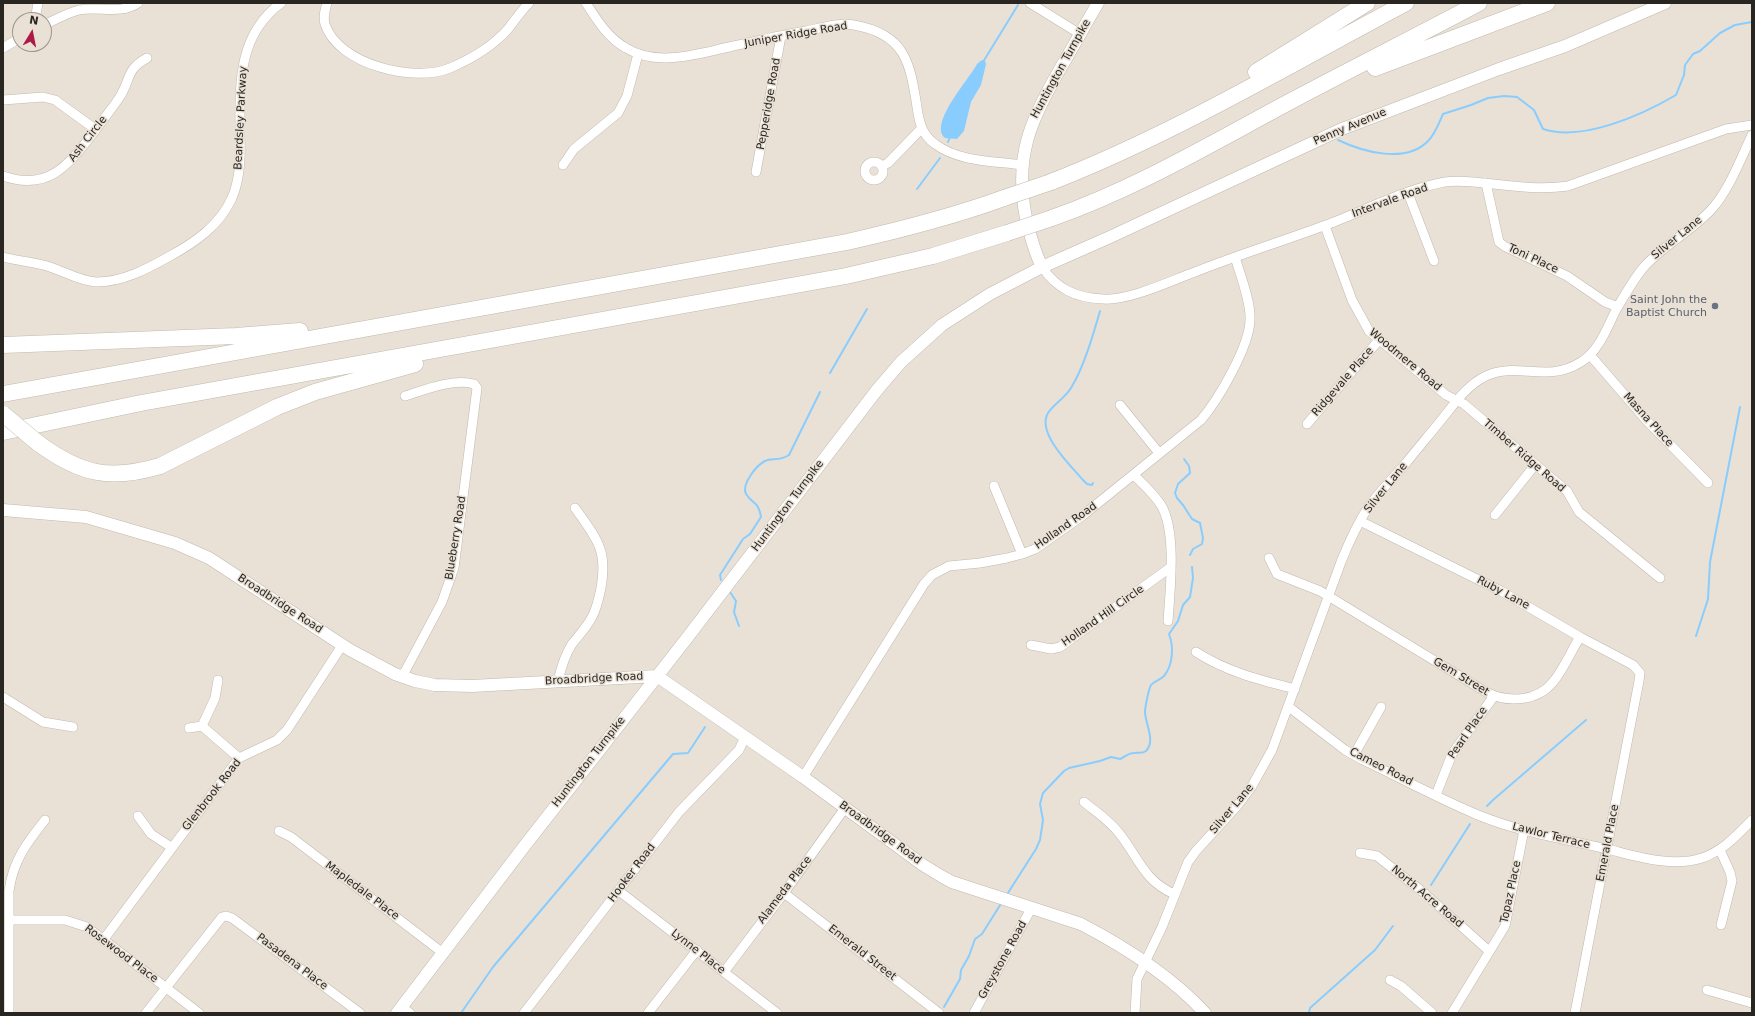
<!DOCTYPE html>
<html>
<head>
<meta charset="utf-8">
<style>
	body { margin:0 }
	#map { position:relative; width:1755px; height:1016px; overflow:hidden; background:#e9e1d6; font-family:"DejaVu Sans",sans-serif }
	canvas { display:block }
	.frame { position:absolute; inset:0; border:4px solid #292622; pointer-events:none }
	.north { position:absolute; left:12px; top:12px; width:40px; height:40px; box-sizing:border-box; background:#e9e1d6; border:1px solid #9c968e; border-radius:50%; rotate:10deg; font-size:11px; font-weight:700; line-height:16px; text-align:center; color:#292622 }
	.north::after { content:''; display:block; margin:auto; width:14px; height:18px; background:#ae1a47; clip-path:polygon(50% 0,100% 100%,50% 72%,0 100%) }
</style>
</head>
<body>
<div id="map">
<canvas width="1755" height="1016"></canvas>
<div class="frame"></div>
<div class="north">N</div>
</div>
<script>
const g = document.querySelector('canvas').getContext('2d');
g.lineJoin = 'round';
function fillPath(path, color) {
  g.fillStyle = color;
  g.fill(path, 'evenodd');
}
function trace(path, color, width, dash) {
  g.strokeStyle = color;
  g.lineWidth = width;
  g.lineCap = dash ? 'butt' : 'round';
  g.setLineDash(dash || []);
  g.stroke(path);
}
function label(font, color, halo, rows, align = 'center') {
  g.font = font + ' "DejaVu Sans",sans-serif';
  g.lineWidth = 3;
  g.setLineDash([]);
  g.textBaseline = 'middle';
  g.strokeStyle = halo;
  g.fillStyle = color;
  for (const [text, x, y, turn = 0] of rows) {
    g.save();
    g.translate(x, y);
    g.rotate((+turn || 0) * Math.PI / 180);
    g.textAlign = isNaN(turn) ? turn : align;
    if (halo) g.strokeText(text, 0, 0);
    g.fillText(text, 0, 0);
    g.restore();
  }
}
fillPath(new Path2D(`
	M982,60l3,1 1,3 -5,21 -10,17 -7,29 -7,8 -12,-1c-17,-14 25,-60 32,-74z`), '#89cdfe');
trace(new Path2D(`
	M983,62l35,-57
	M1338,140c25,12 68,24 90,1 7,-7 11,-18 15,-27l28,-9 17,-7 16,-2 13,1 17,13 9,19c39,13 99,-14 133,-34l8,-20 1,-10 8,-11 7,-3 20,-18 15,-8 17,-3
	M948,142l2,-5
	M917,189l23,-31
	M830,373l37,-64
	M1184,459l5,7 1,7 -12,11 -3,9 2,5 6,7 9,14 8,4 3,15 -1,6 -9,5 -3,6
	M1093,483l-1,2 -5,-1 -4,-4c-12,-14 -47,-47 -35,-67 6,-9 17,-15 23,-25 13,-21 22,-53 29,-77
	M721,580l-1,-5 23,-36 7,-5 11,-17c-3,-17 -8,-12 -15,-23 -5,-10 11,-29 19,-33 7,-4 13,1 24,-6l31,-63
	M730,592l6,9 -2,11 5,14
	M1696,636l12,-37 2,-37 30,-155
	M1487,806l6,-6 93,-80
	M1431,885l39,-61
	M1006,896l30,-47 4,-9 3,-20 -3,-16 3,-11 21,-22 5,-3 31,-7 11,-4 9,2c5,-2 8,-6 14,-6 4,-1 8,1 12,-2 10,-10 -1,-28 -1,-39 0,-5 4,-24 6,-27 3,-4 9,-5 13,-9 9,-11 10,-29 5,-42l9,-13 5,-16 7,-8 3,-19 -1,-11
	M944,1007l16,-28 1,-9 8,-14 6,-17 7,-5 20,-32
	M461,1013l32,-46 180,-213 15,-1 17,-26
	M1309,1013l1,-5 65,-58 18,-24`), '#89cdfe', 2);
const street = new Path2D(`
	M327,3c-2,7 -4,14 -2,21 13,41 90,59 125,44 21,-9 43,-22 58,-39 7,-9 13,-18 21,-26
	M586,3c11,17 22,35 40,45 31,19 70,6 103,-1 26,-5 51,-12 77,-16 15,-3 33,-9 48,-6 51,9 56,37 63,82 2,15 5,28 18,37 24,18 59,17 87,21
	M1030,3l50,31
	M35,20l3,-17
	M44,25c11,-5 23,-12 35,-15 20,-4 41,5 59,-7
	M3,48l17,-10
	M3,100l40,-3 12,3 40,29
	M865 171a9 9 0 1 1 18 0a9 9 0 1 1-18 0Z
	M563,165l11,-16 44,-36 9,-17 11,-42
	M882,166l6,-3 34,-35
	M756,172l25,-136
	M3,176c46,16 66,-12 91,-44 9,-13 19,-24 27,-37 10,-18 6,-26 26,-37
	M1486,183l13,59 5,4 63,30 38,26 13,5
	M1408,193l26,68
	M1325,226l27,74 17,31 77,64 18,9 98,83 5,4 12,21 81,66
	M3,257c15,4 32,5 47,10 15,5 30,14 46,15 27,0 51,-13 74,-26 24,-13 49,-30 61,-56 9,-19 10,-41 9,-62 0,-50 -4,-102 41,-135
	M1042,267c15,22 34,31 61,32 26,2 67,-18 92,-27 43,-17 88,-31 131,-47 38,-14 79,-36 119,-43 13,-2 26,0 39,1 28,3 56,7 84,3l158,-57 26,-4
	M1590,355l57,66 61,62
	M1120,405l39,48
	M1307,424l72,-84
	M1134,475c10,10 20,19 27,30 16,26 9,86 7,116
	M994,486l28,68
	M1495,515l40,-50
	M1360,521l141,70 79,46 53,28 7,8 -1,8 -64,332
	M1269,558l8,16 43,17 166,101c21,11 51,10 67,-10 11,-13 18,-31 27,-45
	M1031,645l20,4 9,-2 111,-80
	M1196,652c31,20 64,28 99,37
	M402,677l40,-75 12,-34 23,-180 -3,-4c-20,-6 -50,6 -69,12
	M558,681c3,-13 7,-26 14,-37 7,-9 15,-17 20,-27 5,-9 7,-20 9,-29 7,-39 -5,-50 -26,-80
	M3,697l40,25 30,5
	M1289,707l56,43 18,10c38,18 76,39 115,55 41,17 86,24 129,34 29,7 65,19 95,9 21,-7 35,-23 50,-38
	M202,726l13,-28 3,-18
	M189,728l13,-2 37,32
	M1354,755l27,-48
	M803,777l121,-193 8,-9 17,-9 31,-3 27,-5 15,-4 13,-5 47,-33 119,-96c17,-20 49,-74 49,-101 1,-17 -10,-45 -15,-62
	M1436,795l16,-41 42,-58
	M1084,802c12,10 25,18 35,31 20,25 24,47 55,61
	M138,816l13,18 20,13
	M279,831l12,6 152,116
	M1720,850l10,22 2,9 -11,44
	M1360,853l17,3 47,37 65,58
	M619,891l158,122
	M784,893l155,120
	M10,920h55l22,7 112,86
	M104,939l135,-181 38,-18 10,-10 56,-86
	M724,972l60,-79 61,-85
	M1390,980l11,6 31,27
	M1707,990l45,13
	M402,1007l8,6
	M9,1013v-122c4,-30 17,-47 36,-71
	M146,1013l76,-96 4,-1 6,2 128,95
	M524,1013l155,-201 60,-62 6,-13
	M648,1013l49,-63
	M974,1013l58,-106
	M1135,1013l2,-34 25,-52 26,-65 8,-11 41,-45 15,-20 20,-36 69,-188c8,-20 16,-38 28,-56 11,-15 25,-29 37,-43 12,-15 24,-29 36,-44 13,-16 25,-34 44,-43 32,-15 60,8 95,-14 19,-12 26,-35 36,-54 8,-13 16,-28 26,-40 19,-22 46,-35 67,-57 19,-20 30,-51 42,-76
	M1452,1013l53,-87 19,-96`);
const secondary = new Path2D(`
	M1042,267c-8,-16 -12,-32 -16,-49 -12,-61 4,-97 34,-149 13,-22 25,-44 38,-66
	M3,510l83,7 89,26 34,15 141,92 45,24 20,7 20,4 37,1 185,-10 146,101 120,88 18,11 11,6 129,42c44,23 90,52 124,89
	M397,1013l129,-169 161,-206 190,-248 24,-28 41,-37 48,-31 52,-27 68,-30 232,-108 157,-60 66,-23 100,-43`);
const highway = new Path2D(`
	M1375,68l172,-65
	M1256,72l111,-69
	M1051,182c123,-48 238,-117 355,-179
	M1052,218c85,-30 160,-75 239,-117 62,-33 126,-65 188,-98
	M3,345l233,-9 64,-5
	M3,394l844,-152c53,-12 105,-25 157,-44
	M3,432l138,-29 705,-127 87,-20 74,-23
	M38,443c42,31 71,38 122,23l117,-59 38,-15 100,-28`);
trace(street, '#c0b8ae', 10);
trace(secondary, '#c0b8ae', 13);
trace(highway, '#c0b8ae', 17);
trace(street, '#fff', 9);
trace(secondary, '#fff', 12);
trace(highway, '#fff', 16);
const highwayBridge = new Path2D(`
	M1004,198l47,-16
	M1007,233l45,-15
	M3,414l35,29`);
trace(highwayBridge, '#c0b8ae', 17, []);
trace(highwayBridge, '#fff', 16);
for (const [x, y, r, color] of [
	[1715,306,4,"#6b7280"]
]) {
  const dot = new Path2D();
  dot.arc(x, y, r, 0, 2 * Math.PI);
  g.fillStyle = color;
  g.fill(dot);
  trace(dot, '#e9e1d6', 1.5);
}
label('11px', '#292622', '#e9e1d6', [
	["Juniper Ridge Road",796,35,-10],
	["Huntington Turnpike",1061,69,-61],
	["Pepperidge Road",769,104,-80],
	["Beardsley Parkway",241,118,-87],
	["Penny Avenue",1350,127,-23],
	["Ash Circle",88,139,-52],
	["Intervale Road",1390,201,-20],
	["Silver Lane",1677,238,-39],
	["Toni Place",1533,259,25],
	["Woodmere Road",1405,360,40],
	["Ridgevale Place",1343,382,-49],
	["Masna Place",1648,420,48],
	["Timber Ridge Road",1524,456,41],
	["Silver Lane",1386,488,-51],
	["Huntington Turnpike",788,506,-53],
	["Holland Road",1066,526,-35],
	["Blueberry Road",456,538,-81],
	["Ruby Lane",1503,593,28],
	["Broadbridge Road",280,604,33],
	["Holland Hill Circle",1103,616,-35],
	["Gem Street",1461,677,31],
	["Broadbridge Road",594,679,-3],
	["Pearl Place",1468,733,-56],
	["Huntington Turnpike",589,762,-52],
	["Cameo Road",1381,767,27],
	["Glenbrook Road",212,795,-52],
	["Silver Lane",1232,809,-50],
	["Broadbridge Road",880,833,36],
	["Lawlor Terrace",1551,836,14],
	["Emerald Place",1608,843,-79],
	["Hooker Road",632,873,-53],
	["Alameda Place",785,890,-53],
	["Mapledale Place",362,891,37],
	["Topaz Place",1511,892,-78],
	["North Acre Road",1427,897,40],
	["Lynne Place",698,952,38],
	["Emerald Street",862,953,38],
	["Rosewood Place",121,954,37],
	["Greystone Road",1003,960,-61],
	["Pasadena Place",292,962,37]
]);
label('11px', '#5b616d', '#e9e1d6', [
	["Saint John the",1707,300],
	["Baptist Church",1707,313]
], 'right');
</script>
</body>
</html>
